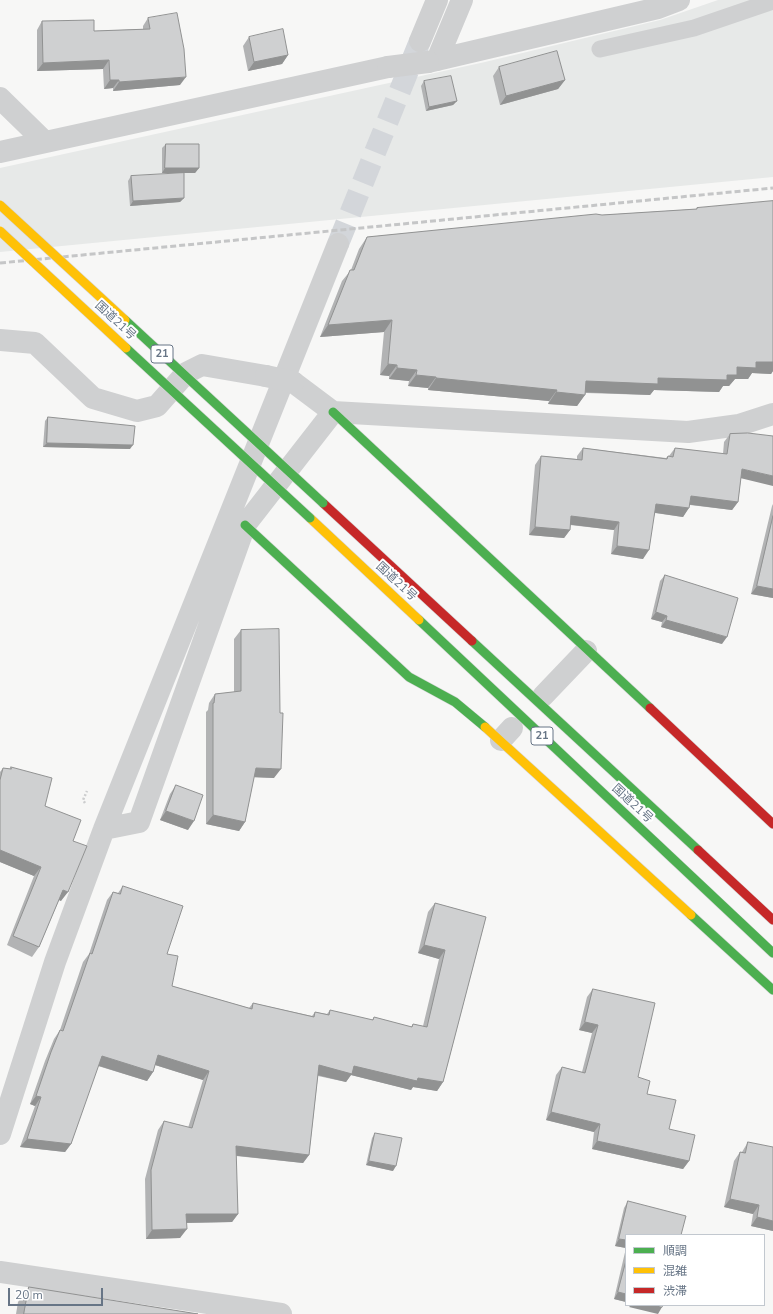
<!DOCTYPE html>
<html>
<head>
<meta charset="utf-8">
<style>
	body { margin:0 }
	#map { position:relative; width:773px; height:1314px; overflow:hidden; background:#f7f7f6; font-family:"Nunito Sans","Noto Sans JP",sans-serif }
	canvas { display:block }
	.legend { position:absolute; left:625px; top:1234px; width:140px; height:72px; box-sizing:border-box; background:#fff; border:1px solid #c2c8cf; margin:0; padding:5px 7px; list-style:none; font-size:12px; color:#677586 }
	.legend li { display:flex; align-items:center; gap:8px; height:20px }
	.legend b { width:20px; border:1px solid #c2c8cf }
	.scale { position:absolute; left:8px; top:1288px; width:95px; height:18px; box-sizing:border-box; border:2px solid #677586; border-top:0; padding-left:5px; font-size:12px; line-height:14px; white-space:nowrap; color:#677586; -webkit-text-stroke:3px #fff; paint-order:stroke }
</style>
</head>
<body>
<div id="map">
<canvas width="773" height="1314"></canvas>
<ul class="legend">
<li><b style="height:5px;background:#4caf50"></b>順調</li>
<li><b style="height:5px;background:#ffc107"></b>混雑</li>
<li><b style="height:5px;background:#c62828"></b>渋滞</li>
</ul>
<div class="scale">20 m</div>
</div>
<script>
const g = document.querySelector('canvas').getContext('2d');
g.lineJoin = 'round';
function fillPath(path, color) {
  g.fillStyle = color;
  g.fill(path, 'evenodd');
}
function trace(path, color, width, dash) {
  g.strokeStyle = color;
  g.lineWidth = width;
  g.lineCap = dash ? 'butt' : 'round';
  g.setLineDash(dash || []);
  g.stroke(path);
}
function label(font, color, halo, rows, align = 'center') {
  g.font = font + ' "Nunito Sans","Noto Sans JP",sans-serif';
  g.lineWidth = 4;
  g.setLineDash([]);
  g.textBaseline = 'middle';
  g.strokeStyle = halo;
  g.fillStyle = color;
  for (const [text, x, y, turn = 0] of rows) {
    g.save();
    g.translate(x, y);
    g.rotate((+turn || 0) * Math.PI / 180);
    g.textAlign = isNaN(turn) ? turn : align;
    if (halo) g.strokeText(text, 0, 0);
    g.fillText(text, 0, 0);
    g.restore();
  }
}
fillPath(new Path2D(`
	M718,0h55v177l-773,75v-84l485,-106 175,-42z`), '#e7e9e8');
trace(new Path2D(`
	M338,244l82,-203`), '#d3d6da', 22, [22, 11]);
const fast = new Path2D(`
	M333,412l317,296
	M245,525l164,152 46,25 30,25
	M419,620l354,333
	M472,641l226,209
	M691,915l82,75`);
const slow = new Path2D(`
	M310,518l109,102
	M485,727l206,188`);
const jam = new Path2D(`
	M323,503l149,138
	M650,708l123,116
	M698,850l75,70`);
trace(fast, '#d4d5d6', 10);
trace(slow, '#d4d5d6', 10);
trace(jam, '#d4d5d6', 10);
trace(new Path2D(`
	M85,803l-2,-3 4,-9`), '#cccdce', 2.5, [2, 2]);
trace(new Path2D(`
	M600,49l94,-21 79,-27`), '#cfd0d1', 17);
trace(new Path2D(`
	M420,41l17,-41
	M437,60l25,-60
	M428,62l230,-54 21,-8
	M0,98l45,44
	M0,152l388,-85
	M0,340l35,3 58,55 44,13 20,-5 29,-33 16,-8 64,11
	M293,382l40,30 355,20 51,-7 34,-11
	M543,696l43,-45
	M501,740l11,-12
	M104,829l35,-7 106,-297 88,-113
	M0,1134l55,-172 49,-133 234,-585
	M0,1272l281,42`), '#cfd0d1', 22);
trace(fast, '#4caf50', 9);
trace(slow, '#ffc107', 9);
trace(jam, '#c62828', 9);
trace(new Path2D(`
	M0,263l773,-75`), '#c5c6c7', 3, [6, 3]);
const fastBridge = new Path2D(`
	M125,320l198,183
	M126,348l184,170`);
const slowBridge = new Path2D(`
	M0,205l125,115
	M0,231l126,117`);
trace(fastBridge, '#d4d5d5', 10, []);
trace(slowBridge, '#d4d5d5', 10, []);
trace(new Path2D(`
	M388,67l40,-5
	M266,376l27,6`), '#cfd0d1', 22);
trace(fastBridge, '#4caf50', 9);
trace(slowBridge, '#ffc107', 9);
fillPath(new Path2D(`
	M148,18l32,67 -67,6v-3l-9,1 -1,-20 -66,2v-41l5,-9 52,10 49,-2v-3z
	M249,37l39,18 -6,9 -34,7 -5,-25z
	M499,67l66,13 -7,9 -58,16 -7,-29z
	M424,81l33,20 -4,4 -27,6 -5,-25z
	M166,144l33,24 -4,5h-33v-25z
	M131,176l53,22 -4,4 -50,4 -2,-25z
	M773,201v170l-2,3 -19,-1 -4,6h-13l-6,7h-6l-4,6 -65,-2 -4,5 -64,-2 -9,13 -29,-2 1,-3 -121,-11v-2l-20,-2 1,-5 -20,-2v-3l-9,-1 4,-43 -64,5 22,-56 9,-11 8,-21 8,-12 235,-22 94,-6 1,-1z
	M48,417l82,32 -87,-2 2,-26z
	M730,434l11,44 -3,24 -6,8 -42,-5 -7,12 -28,-4 -12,46 -32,-5 3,-24 -44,-5v5l-6,8 -35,-3 6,-70 6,-9 36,3v-3l6,-8 83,10 2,-2h1l6,-8 48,6 1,-12z
	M773,504v94l-22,-4 21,-88z
	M665,575l57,69 -61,-17 1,-5 -11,-3 9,-38z
	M241,630l33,148 -20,-1 -9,45 -6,9 -33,-7v-112l2,-2 1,-7 6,-9 19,-2v-53z
	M11,767l34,39 28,35 -12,60 -2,-1 -20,47 -7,10 -25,-12 27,-69 -34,-14v-90l3,-4 7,1z
	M176,785l12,45 -28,-10 10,-26z
	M123,886l44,68 5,32 77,22 4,-5 59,13 3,-4 12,2 3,-4 42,10 2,-3 37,10 2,-3 10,2 16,-67 -21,-6 10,-41 7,-9 51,14 -43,165 -6,9 -24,-4 -2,3 -60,-15 -5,7 -28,-6 -9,79 -6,8 -67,-7 2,58 -6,8 -46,1 -6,15 -34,1 -1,-60 13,-49 6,-9 24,7 15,-48 -48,-15 -2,7 -6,9 -49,-15 -27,78 -6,8 -45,-5 15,-41 -5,-2 15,-43 9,-22 6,-9 23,-68 6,-8 18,-54 6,-8 5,1z
	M593,989l54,105 42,67 -6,8 -91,-20 2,-17 -48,-12 10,-45 6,-8 20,5 10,-39 -13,-3 8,-33z
	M375,1133l18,38 -27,-6 6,-27z
	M748,1142l25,89 -22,-5 2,-12 -29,-7 10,-46 6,-9h2z
	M628,1201l-2,34v67l-12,-3 12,-51 -11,-2 9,-38z
	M29,1287l169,27h-182l2,-12z`), '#b2b3b4');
fillPath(new Path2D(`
	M288,55l-6,9 -34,7 6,-9z
	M109,60l-6,9 -66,2 6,-8z
	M186,77l-6,8 -67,6 6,-9z
	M110,80h9l-6,8 -9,1z
	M565,80l-7,9 -58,16 6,-9z
	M457,101l-4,4 -27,6 3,-4z
	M165,168h34l-4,5h-33z
	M184,198l-4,4 -50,4 3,-5z
	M392,320l-8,12 -64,5 8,-12z
	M756,362h17v9l-2,3 -19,-1 -4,6h-13l-6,7h-6l-4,6 -65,-2 -4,5 -72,-3 8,-11 141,-6 10,-8z
	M388,364l9,1 -8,11 -9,-1z
	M397,368l20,2 -8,11 -20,-2z
	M416,375l20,2 -8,11 -20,-2z
	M436,378l121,12 -8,11 -121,-11z
	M556,392l29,3 -8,11 -29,-2z
	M47,443l86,2 -3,4 -87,-2z
	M742,469l31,7v10l-37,-9z
	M691,496l47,6 -6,8 -47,-6z
	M656,504l33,4 -6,9 -33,-5z
	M571,516l48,6 -5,8 -49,-6z
	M535,527l35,3 -6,8 -35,-3z
	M617,546l32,4 -6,9 -32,-5z
	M757,586l16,3v9l-22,-4z
	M656,612l11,4 -5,6 -11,-3z
	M666,620l61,17 -5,7 -61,-17z
	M256,768l25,1 -7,9 -25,-1z
	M166,811l28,10 -6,9 -28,-10z
	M213,815l32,7 -6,9 -33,-7z
	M0,850l41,17 -7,9 -34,-14z
	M63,890l5,2 -7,9 -4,-2z
	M424,945l21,5 -6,9 -21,-6z
	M585,1022l13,3 -6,8 -13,-3z
	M158,1055l51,16 -6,9 -51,-16z
	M102,1056l51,16 -6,9 -51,-16z
	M319,1065l35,1 89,16 -6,9 -24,-4 -2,3 -60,-15 -5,7 -33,-8z
	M36,1096l5,1 -6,9 -5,-2z
	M551,1112l49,12 -6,8 -48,-12z
	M27,1139l44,5 -6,8 -45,-5z
	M597,1141l92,20 -6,8 -91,-20z
	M236,1146l73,9 -6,8 -73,-8z
	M369,1161l27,5 -3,5 -27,-6z
	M730,1199l29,6 -6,9 -29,-7z
	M186,1214h52l-6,8 -52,1z
	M757,1217l16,4v10l-22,-5z
	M187,1229l-7,9 -34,1 6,-9z
	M619,1239l7,1v8l-11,-2z
	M618,1292l8,2v8l-12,-3z
	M631,1305h22l9,2 -4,7 -29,-7z`), '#919292');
const building = new Path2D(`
	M177,13l7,36 2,28 -67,5v-2h-9l-1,-20 -66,3 -1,-42 52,-1v11l56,-2 -2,-11z
	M283,29l5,26 -34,7 -5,-25z
	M557,51l8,29 -59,16 -7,-29z
	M451,76l6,25 -28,6 -5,-26z
	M166,144h33v24h-34z
	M184,173v25l-51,3 -2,-25z
	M773,201v161h-17v6l-19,-1v8h-10v5l-69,-2v6l-72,-3 -1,14 -29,-3 1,-2 -121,-12v-1l-20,-2 1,-5 -20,-2v-3l-9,-1 4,-44 -64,5 22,-55h4l13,-33 229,-23 6,1 95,-6v-1z
	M48,417l87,9 -2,19 -86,-2z
	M748,433l25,3v40l-31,-7 -4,33 -47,-6 -2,12 -33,-4 -7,46 -32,-4 2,-24 -48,-6 -1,14 -35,-3 6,-71 41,4 1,-12 84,11 1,-3 5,1 2,-9 52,6 3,-20z
	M773,516v73l-16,-3z
	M665,575l73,23 -11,39 -61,-17 1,-4 -11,-4z
	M279,629l1,84h3l-2,56 -25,-1 -11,54 -32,-7v-112h1l1,-9 26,-3v-61z
	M11,767l41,11 -7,28 36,14 -8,21 14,5 -19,46 -5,-2 -24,57 -26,-11 28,-69 -41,-17v-70l3,-12 8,1z
	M176,785l27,10 -9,26 -28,-10z
	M123,886l60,20 -16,48 11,2 -6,30 80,23 1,-6 61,14 1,-5 14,3 1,-5 43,10 1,-3 38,10 1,-3 14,3 18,-77 -21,-5 11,-42 51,14 -43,165 -25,-4 -1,3 -63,-15 -2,8 -33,-9 -10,90 -73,-9 2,68h-52l1,15 -35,1 -1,-60 13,-49 28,7 17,-57 -51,-16 -5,17 -51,-16 -31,88 -44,-5 14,-42 -5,-1 15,-44 9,-22 3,1 27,-78 2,1 21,-62 7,2z
	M593,989l62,14 -17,74 12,4 -3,13 29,6 -7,29 26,6 -6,26 -92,-20 3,-17 -49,-12 11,-45 23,6 13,-48 -13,-3z
	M375,1133l27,5 -6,28 -27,-5z
	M748,1142l25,5v74l-16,-4 2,-12 -29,-6 10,-47 5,1z
	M628,1201l58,15 -5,19h-55v5l-7,-1z
	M626,1261v33l-8,-2z
	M29,1287l169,27h-174z
	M653,1305h10l-1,2z`);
fillPath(building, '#cfd0d1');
trace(building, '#919292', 1);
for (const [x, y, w] of [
	[162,354,22],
	[542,736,22]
]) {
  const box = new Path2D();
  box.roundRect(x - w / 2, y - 9, w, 18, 3);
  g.fillStyle = '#fff';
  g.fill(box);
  trace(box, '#677586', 1);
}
label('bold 11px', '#677586', null, [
	["21",162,354],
	["21",542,736]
]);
label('12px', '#677586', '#fff', [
	["国道21号",115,321,43],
	["国道21号",396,582,43],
	["国道21号",632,804,43]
]);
</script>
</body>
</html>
